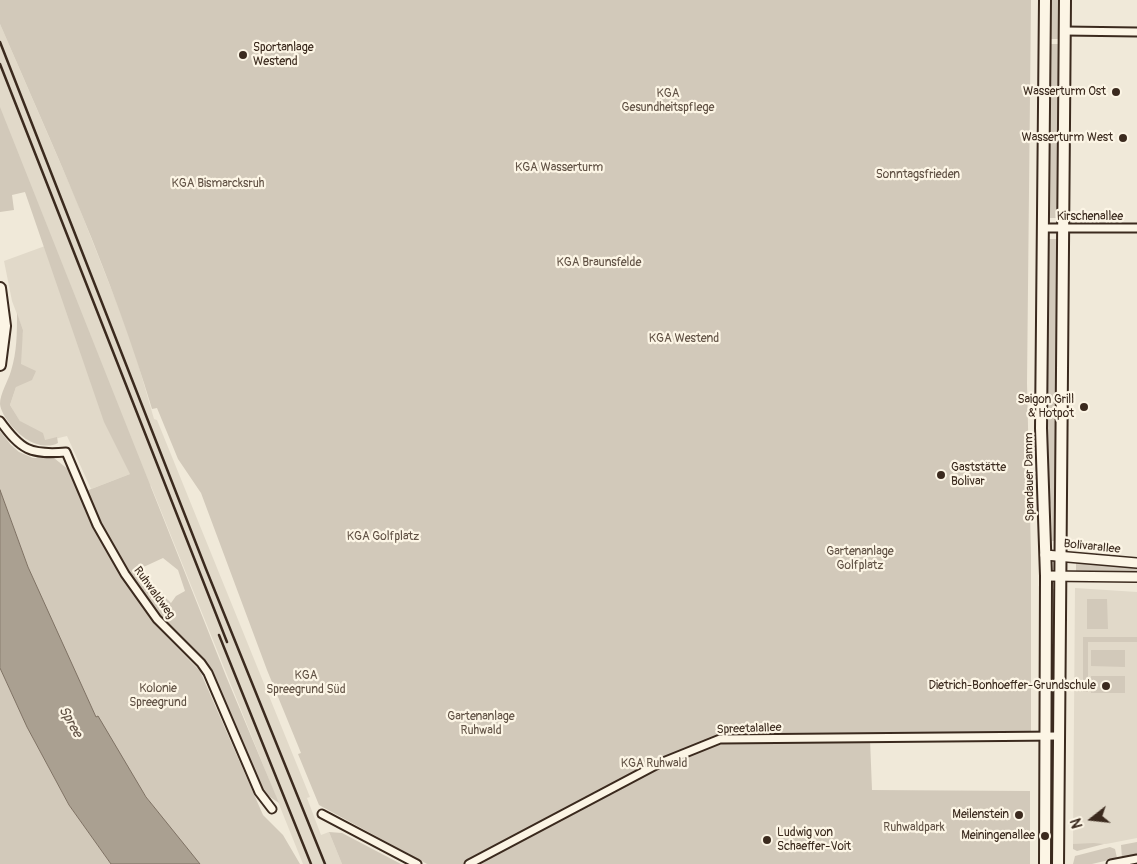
<!DOCTYPE html>
<html>
<head>
<meta charset="utf-8">
<style>
	body { margin:0 }
	#map { position:relative; width:1137px; height:864px; overflow:hidden; background:#f0e9d9; font-family:Pangolin,sans-serif }
	canvas { display:block }
	.north { position:absolute; left:1067px; top:794px; width:50px; height:50px; -webkit-text-stroke:4px #fcf5e5; paint-order:stroke; rotate:254deg; font-size:14px; font-weight:700; line-height:20px; text-align:center; color:#3b2a1e }
	.north::after { content:''; display:block; margin:auto; width:18px; height:22px; background:#3b2a1e; clip-path:polygon(50% 0,100% 100%,50% 72%,0 100%) }
</style>
</head>
<body>
<div id="map">
<canvas width="1137" height="864"></canvas>
<div class="north">N</div>
</div>
<script>
const g = document.querySelector('canvas').getContext('2d');
g.lineJoin = 'round';
function fillPath(path, color) {
  g.fillStyle = color;
  g.fill(path, 'evenodd');
}
function trace(path, color, width, dash) {
  g.strokeStyle = color;
  g.lineWidth = width;
  g.lineCap = dash ? 'butt' : 'round';
  g.setLineDash(dash || []);
  g.stroke(path);
}
function label(font, color, halo, rows, align = 'center') {
  g.font = font + ' Pangolin,sans-serif';
  g.lineWidth = 4.5;
  g.setLineDash([]);
  g.textBaseline = 'middle';
  g.strokeStyle = halo;
  g.fillStyle = color;
  for (const [text, x, y, turn = 0] of rows) {
    g.save();
    g.translate(x, y);
    g.rotate((+turn || 0) * Math.PI / 180);
    g.textAlign = isNaN(turn) ? turn : align;
    if (halo) g.strokeText(text, 0, 0);
    g.fillText(text, 0, 0);
    g.restore();
  }
}
fillPath(new Path2D(`
	M0,24l75,173 41,104 17,45 21,73 3,1 153,377 -3,1 14,37 8,-3 13,32h-39l-152,-378 -21,-12 -39,15 -24,-53 -21,5 -20,-10 -16,-26 6,-18 7,-57 -11,-29 -8,-40 41,-15 -45,-124z
	M1075,588l62,4v246l-31,6h-33z`), '#e1d9c9');
fillPath(new Path2D(`
	M0,0h1031l-4,383 4,173v180l-161,3 2,51 158,1v73h-603l-108,-59 -21,-51 3,-1 -34,-83 -66,-177 -23,-34 -21,-51 -5,1c-39,-132 -97,-258 -152,-385z
	M1049,0h12v39h-13z
	M1048,44h12l-1,174h-12z
	M0,107l226,569 53,127 -15,-10 -55,-124c-13,-19 -32,-32 -47,-50 -32,-38 -56,-83 -76,-128l44,-17 -26,-52 -79,-230 -13,3 2,15 -14,2zM163,558l15,12 7,21 -9,5 -5,7 -34,-33z
	M1047,239h12l-3,302h-4l-1,-35 -5,-17z
	M17,313l6,17 -2,34 15,7 -4,9 -16,7 -6,18 10,16 23,12 2,7 12,-3 1,6c-9,5 -22,2 -30,-3 -10,-5 -27,-24 -28,-36 0,-10 8,-23 11,-33 6,-19 6,-38 6,-58z
	M0,431l11,14 8,7 14,6h21l15,12 22,54 32,55 32,46 45,46 63,144 20,20 17,29h-100l-30,-35 -38,-52 -36,-60 -33,-69 -35,-81 -28,-77z
	M1076,562l61,3v10l-61,-4z
	M1050,589h6l-1,136h-6z
	M1087,599h20l1,30h-21z
	M1083,637h54v5h-49v50h-5z
	M1091,650h34v17l-34,-1z
	M0,668l27,59 42,78 42,59h-111z
	M1091,676h34v17h-34z
	M1050,748h4v108h-5z
	M329,832l13,1 59,31h-59z
	M1137,842v13l-15,3 -1,-13z
	M1094,843l10,1 -27,7 -4,-2v-5z
	M1110,847l5,2 2,9 -25,6h-19l2,-8z`), '#d2c9ba');
const water = new Path2D(`
	M0,490l28,77 68,150 2,-1 48,81 54,67h-89l-42,-59 -42,-78 -27,-59z`);
fillPath(water, '#aaa091');
trace(water, '#7e7163', 1);
const minor = new Path2D(`
	M1065,31l72,1
	M1043,228h94
	M0,421c21,29 30,34 66,31l31,73 28,49 32,45 44,44 7,10 51,119 13,17
	M322,814l95,50
	M469,864l189,-100 62,-25 339,-3
	M1111,864l26,-5`);
const tertiary = new Path2D(`
	M1045,555l92,8
	M1046,576l91,1`);
const secondary = new Path2D(`
	M1045,0l-4,428 5,148 -1,288
	M0,288l5,38 -5,39
	M1058,864l7,-864`);
trace(minor, '#3b2a1e', 11);
trace(tertiary, '#3b2a1e', 12);
trace(secondary, '#3b2a1e', 14);
trace(minor, '#fcf5e5', 7);
trace(tertiary, '#fcf5e5', 9);
trace(secondary, '#fcf5e5', 10);
trace(new Path2D(`
	M0,42l206,527 119,295
	M0,64l227,578
	M219,635l92,229`), '#3b2a1e', 2.5);
for (const [x, y, r, color] of [
	[243,55,5,"#3b2a1e"],
	[1116,92,5,"#3b2a1e"],
	[1123,138,5,"#3b2a1e"],
	[1084,407,5,"#3b2a1e"],
	[941,475,5,"#3b2a1e"],
	[1106,686,5,"#3b2a1e"],
	[1019,815,5,"#3b2a1e"],
	[1045,836,5,"#3b2a1e"],
	[767,840,5,"#3b2a1e"]
]) {
  const dot = new Path2D();
  dot.arc(x, y, r, 0, 2 * Math.PI);
  g.fillStyle = color;
  g.fill(dot);
  trace(dot, '#fcf5e5', 2);
}
label('12px', '#3b2a1e', '#fcf5e5', [
	["Sportanlage",253,48,"left"],
	["Westend",253,62,"left"],
	["Wasserturm Ost",1106,92],
	["Wasserturm West",1113,138],
	["Saigon Grill",1074,400],
	["& Hotpot",1074,414],
	["Gaststätte",951,468,"left"],
	["Bolivar",951,482,"left"],
	["Dietrich-Bonhoeffer-Grundschule",1096,686],
	["Meilenstein",1009,815],
	["Ludwig von",777,833,"left"],
	["Schaeffer-Voit",777,847,"left"],
	["Meiningenallee",1035,836]
], 'right');
label('12px', '#615245', '#fcf5e5', [
	["KGA",668,94],
	["Gesundheitspflege",668,108],
	["KGA Wasserturm",559,168],
	["Sonntagsfrieden",918,175],
	["KGA Bismarcksruh",218,184],
	["KGA Braunsfelde",599,263],
	["KGA Westend",684,339],
	["KGA Golfplatz",383,537],
	["Gartenanlage",860,552],
	["Golfplatz",860,566],
	["KGA",306,676],
	["Spreegrund Süd",306,690],
	["Kolonie",158,689],
	["Spreegrund",158,703],
	["Gartenanlage",481,717],
	["Ruhwald",481,731],
	["KGA Ruhwald",654,764],
	["Ruhwaldpark",914,828]
]);
label('12px', '#3b2a1e', '#fcf5e5', [
	["Kirschenallee",1090,217],
	["Spandauer Damm",1030,477,-91],
	["Bolivarallee",1092,547,6],
	["Ruhwaldweg",154,593,54],
	["Spreetalallee",749,729,-2]
]);
label('italic 14px', '#625346', '#fcf5e5', [
	["Spree",70,722,61]
]);
</script>
</body>
</html>
